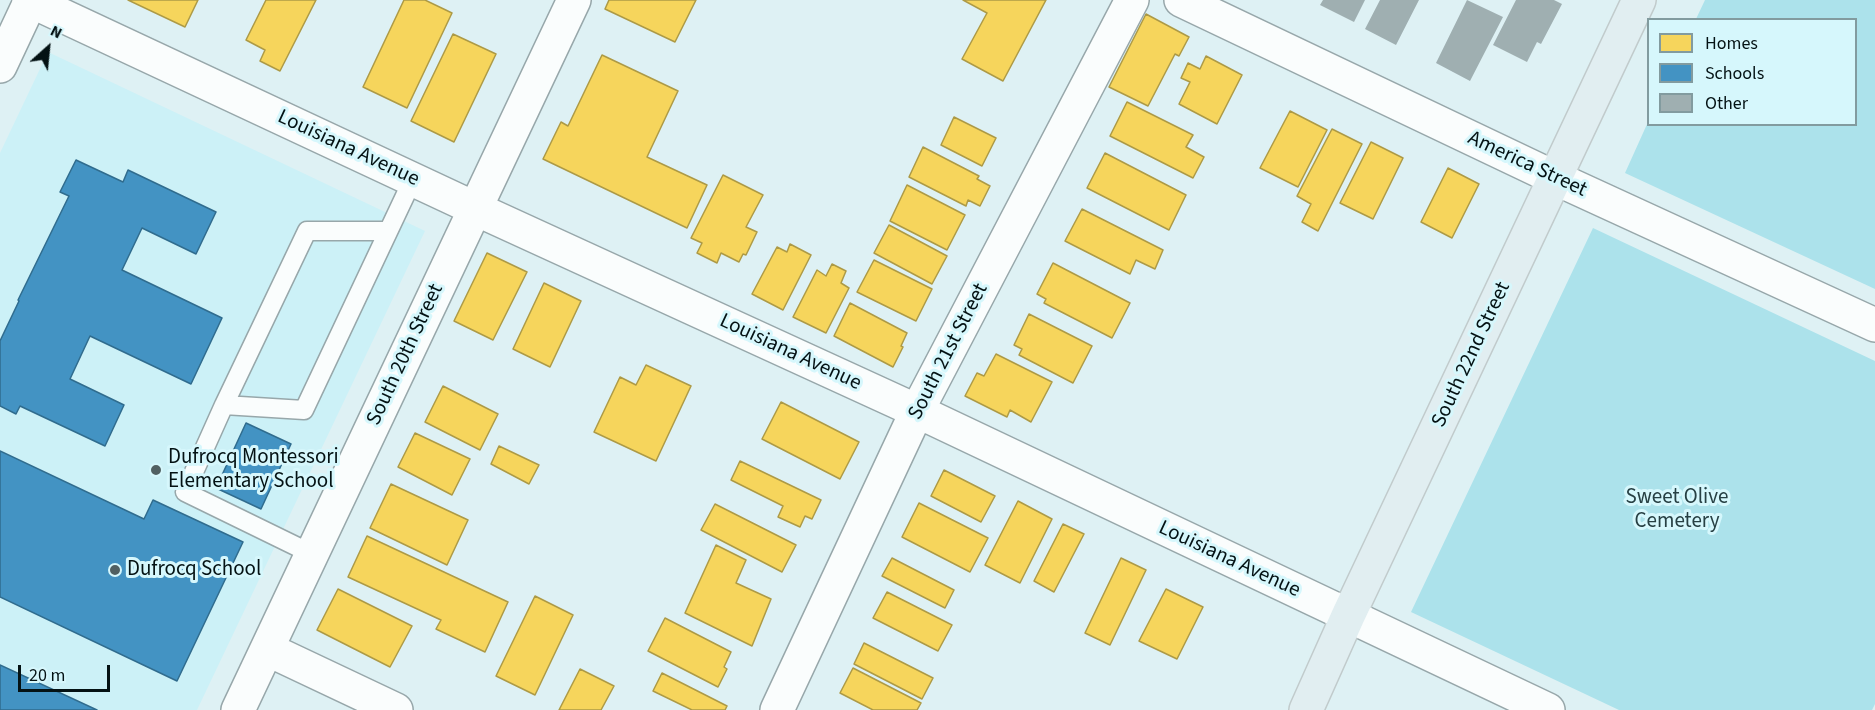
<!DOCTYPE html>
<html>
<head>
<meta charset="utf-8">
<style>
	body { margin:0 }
	#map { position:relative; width:1875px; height:710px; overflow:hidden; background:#def1f4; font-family:"Source Sans 3",sans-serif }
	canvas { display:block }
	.legend { position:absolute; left:1647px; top:18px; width:210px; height:108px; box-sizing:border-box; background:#d6f7fc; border:2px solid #829b9f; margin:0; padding:8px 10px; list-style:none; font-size:18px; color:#041214 }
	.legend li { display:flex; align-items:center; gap:12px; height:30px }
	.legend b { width:30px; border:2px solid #829b9f }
	.north { position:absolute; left:18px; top:18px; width:60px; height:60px; -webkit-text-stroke:4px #d6f7fc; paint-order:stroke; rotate:27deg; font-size:16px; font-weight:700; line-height:24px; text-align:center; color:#041214 }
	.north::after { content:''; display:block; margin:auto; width:21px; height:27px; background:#041214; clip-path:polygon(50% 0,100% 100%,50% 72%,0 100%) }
	.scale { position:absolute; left:18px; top:665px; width:92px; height:27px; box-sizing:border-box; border:3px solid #041214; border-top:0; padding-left:8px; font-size:18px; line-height:21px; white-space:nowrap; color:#041214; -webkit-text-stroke:4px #d6f7fc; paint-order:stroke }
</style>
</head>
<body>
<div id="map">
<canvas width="1875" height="710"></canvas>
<ul class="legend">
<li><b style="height:16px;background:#f6d55c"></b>Homes</li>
<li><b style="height:16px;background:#4393c3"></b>Schools</li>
<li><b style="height:16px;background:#9fafb1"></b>Other</li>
</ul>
<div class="north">N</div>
<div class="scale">20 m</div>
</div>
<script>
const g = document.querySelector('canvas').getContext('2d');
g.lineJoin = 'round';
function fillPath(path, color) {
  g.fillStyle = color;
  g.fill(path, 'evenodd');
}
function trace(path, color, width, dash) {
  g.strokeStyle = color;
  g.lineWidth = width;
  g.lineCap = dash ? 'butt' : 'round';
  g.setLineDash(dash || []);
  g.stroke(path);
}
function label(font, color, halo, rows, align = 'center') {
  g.font = font + ' "Source Sans 3",sans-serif';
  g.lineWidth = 6;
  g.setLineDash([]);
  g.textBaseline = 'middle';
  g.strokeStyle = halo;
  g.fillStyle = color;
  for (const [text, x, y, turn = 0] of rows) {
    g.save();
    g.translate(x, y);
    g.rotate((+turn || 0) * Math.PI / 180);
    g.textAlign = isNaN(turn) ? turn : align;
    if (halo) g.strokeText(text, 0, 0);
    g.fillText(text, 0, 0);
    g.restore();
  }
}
fillPath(new Path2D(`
	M48,52l377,179 -228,479h-197v-557z`), '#ccf1f7');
fillPath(new Path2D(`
	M1705,0h170v289l-250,-116 23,-51v2h208v-104l-160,-1z
	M1593,228l282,133v343l-3,6h-253l-208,-98z`), '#ace2eb');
const homes = new Path2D(`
	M128,0h70l-13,27z
	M266,0h50l-36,71 -20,-10 5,-11 -19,-10z
	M404,0h21l27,13 -45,95 -44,-21z
	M609,0h87l-21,42 -70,-33z
	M963,0h83l-43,81 -41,-22 25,-46z
	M1146,14l43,23 -10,19 -4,-2 -27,52 -39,-19z
	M453,34l43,20 -42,88 -43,-21z
	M602,55l76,36 -31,66 60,28 -20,43 -144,-69 18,-37 7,4z
	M1206,56l36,19 -25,49 -38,-20 11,-22 -9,-4 7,-15 12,6z
	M1127,102l66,33 -7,12 18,10 -11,21 -83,-42z
	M1290,111l37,19 -29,57 -38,-19z
	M954,117l42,21 -14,28 -41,-21z
	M1332,129l30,15 -44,87 -16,-9 9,-18 -14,-8z
	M1371,142l32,16 -30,61 -33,-16z
	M923,147l56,29 -2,3 13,7 -10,20 -12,-6 -2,6 -57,-29z
	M1105,153l81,42 -17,35 -82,-42z
	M1448,168l31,16 -27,54 -31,-16z
	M723,175l40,20 -17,32 11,5 -11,23 -3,-1 -4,8 -18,-9 -4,10 -20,-10 5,-10 -11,-5z
	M907,185l58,30 -18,35 -57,-29z
	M1082,209l81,41 -8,19 -19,-9 -6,14 -65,-33z
	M889,225l58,31 -15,28 -58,-31z
	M790,244l21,11 -28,55 -31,-16 25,-47 10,5z
	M487,253l40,19 -34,68 -39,-19z
	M874,260l58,29 -16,32 -59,-29z
	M1053,263l77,40 -18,35 -68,-35 2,-4 -9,-5z
	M832,264l14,7 -5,12 8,5 -23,45 -33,-16 24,-47 9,6z
	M544,283l37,18 -31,66 -37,-18z
	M850,303l57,30 -6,13 2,1 -10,20 -59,-31z
	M1029,314l63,32 -19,37 -54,-28 3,-6 -8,-4z
	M996,354l56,28 -21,40 -21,-12 -3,7 -42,-21 12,-23 7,3z
	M646,365l45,21 -35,75 -62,-29 26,-55 16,8z
	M443,386l55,28 -18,36 -55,-28z
	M781,402l78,40 -19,37 -78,-40z
	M415,433l55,26 -18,36 -54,-28z
	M499,446l40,19 -10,19 -38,-20z
	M740,461l81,39 -9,19 -7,-3 -5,11 -22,-10 5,-11 -52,-26z
	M944,470l51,26 -14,26 -50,-26z
	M391,484l77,36 -21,45 -77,-37z
	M1018,501l34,18 -32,64 -35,-18z
	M919,503l69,35 -18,34 -68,-35z
	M715,504l81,41 -14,27 -81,-42z
	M1063,524l21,10 -30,58 -20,-11z
	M367,536l141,66 -23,50 -49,-23 5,-9 -93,-43z
	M716,545l30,15 -10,23 35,16 -19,47 -67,-33z
	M892,558l62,32 -9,18 -63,-32z
	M1121,558l25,12 -36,75 -25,-12z
	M338,589l74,37 -22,41 -73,-37z
	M1166,589l37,18 -26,52 -38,-18z
	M887,592l65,33 -14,26 -65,-33z
	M535,596l38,19 -38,80 -39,-19z
	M665,618l66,34 -7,15 3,2 -9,18 -70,-36z
	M864,643l69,35 -11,21 -68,-35z
	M853,668l68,35 -4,7h-44l-33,-17z
	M580,669l34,17 -13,24h-42z
	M662,673l65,33 -2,4h-33l-39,-19z`);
fillPath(homes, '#f6d55c');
trace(homes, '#ad9a46', 1.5);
const schools = new Path2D(`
	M76,160l47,22 5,-12 88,42 -20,42 -54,-26 -20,42 100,48 -31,66 -101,-48 -20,43 54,26 -19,41 -85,-40 -4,8 -16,-8v-65l19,-40 -1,-1 51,-104 -9,-4z
	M246,423l45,21 -30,65 -45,-21z
	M0,451l144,68 9,-19 90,42 -66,139 -177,-84z
	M0,665l97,45h-97z`);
fillPath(schools, '#4393c3');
trace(schools, '#306c8e', 1.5);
fillPath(new Path2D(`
	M1323,0h42l-11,22 -34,-17z
	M1380,0h39l-23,45 -31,-16z
	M1467,0l36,17 -33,64 -34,-18z
	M1516,0h38l8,4 -21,40 -4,-2 -10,20 -34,-17z`), '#9fafb1');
const service = new Path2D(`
	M224,405l83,-174h81
	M312,554l-127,-62 39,-87 80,5 109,-231`);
const minor = new Path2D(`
	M29,0l447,209 441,202 631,299
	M1181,0l374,178 320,147
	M267,649l129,61
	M238,710l336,-710
	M777,710l140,-299 215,-411`);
const tertiary = new Path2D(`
	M0,66l31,-66`);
const primary = new Path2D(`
	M1306,710l42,-94 291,-616`);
trace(service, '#97a7aa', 21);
trace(minor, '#97a7aa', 36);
trace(tertiary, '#97a7aa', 36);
trace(primary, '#c1cbcc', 36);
trace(service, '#fafdfd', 18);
trace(minor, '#fafdfd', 33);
trace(tertiary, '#fafdfd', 33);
trace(primary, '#e1eef1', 33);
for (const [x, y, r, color] of [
	[156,470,6,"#506062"],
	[115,570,6,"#506062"]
]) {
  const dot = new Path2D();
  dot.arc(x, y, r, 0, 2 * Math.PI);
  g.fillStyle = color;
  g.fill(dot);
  trace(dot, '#d6f7fc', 2);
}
label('21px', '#041214', '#d6f7fc', [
	["Louisiana Avenue",348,149,25],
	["America Street",1527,165,25],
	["South 21st Street",949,352,-63],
	["Louisiana Avenue",790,353,25],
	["South 20th Street",406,355,-65],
	["South 22nd Street",1472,355,-65],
	["Louisiana Avenue",1229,560,25]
]);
label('21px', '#041214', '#d6f7fc', [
	["Dufrocq Montessori",168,458],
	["Elementary School",168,482],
	["Dufrocq School",127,570]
], 'left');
label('21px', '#274044', '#d6f7fc', [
	["Sweet Olive",1677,498],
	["Cemetery",1677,522]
]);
</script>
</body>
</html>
